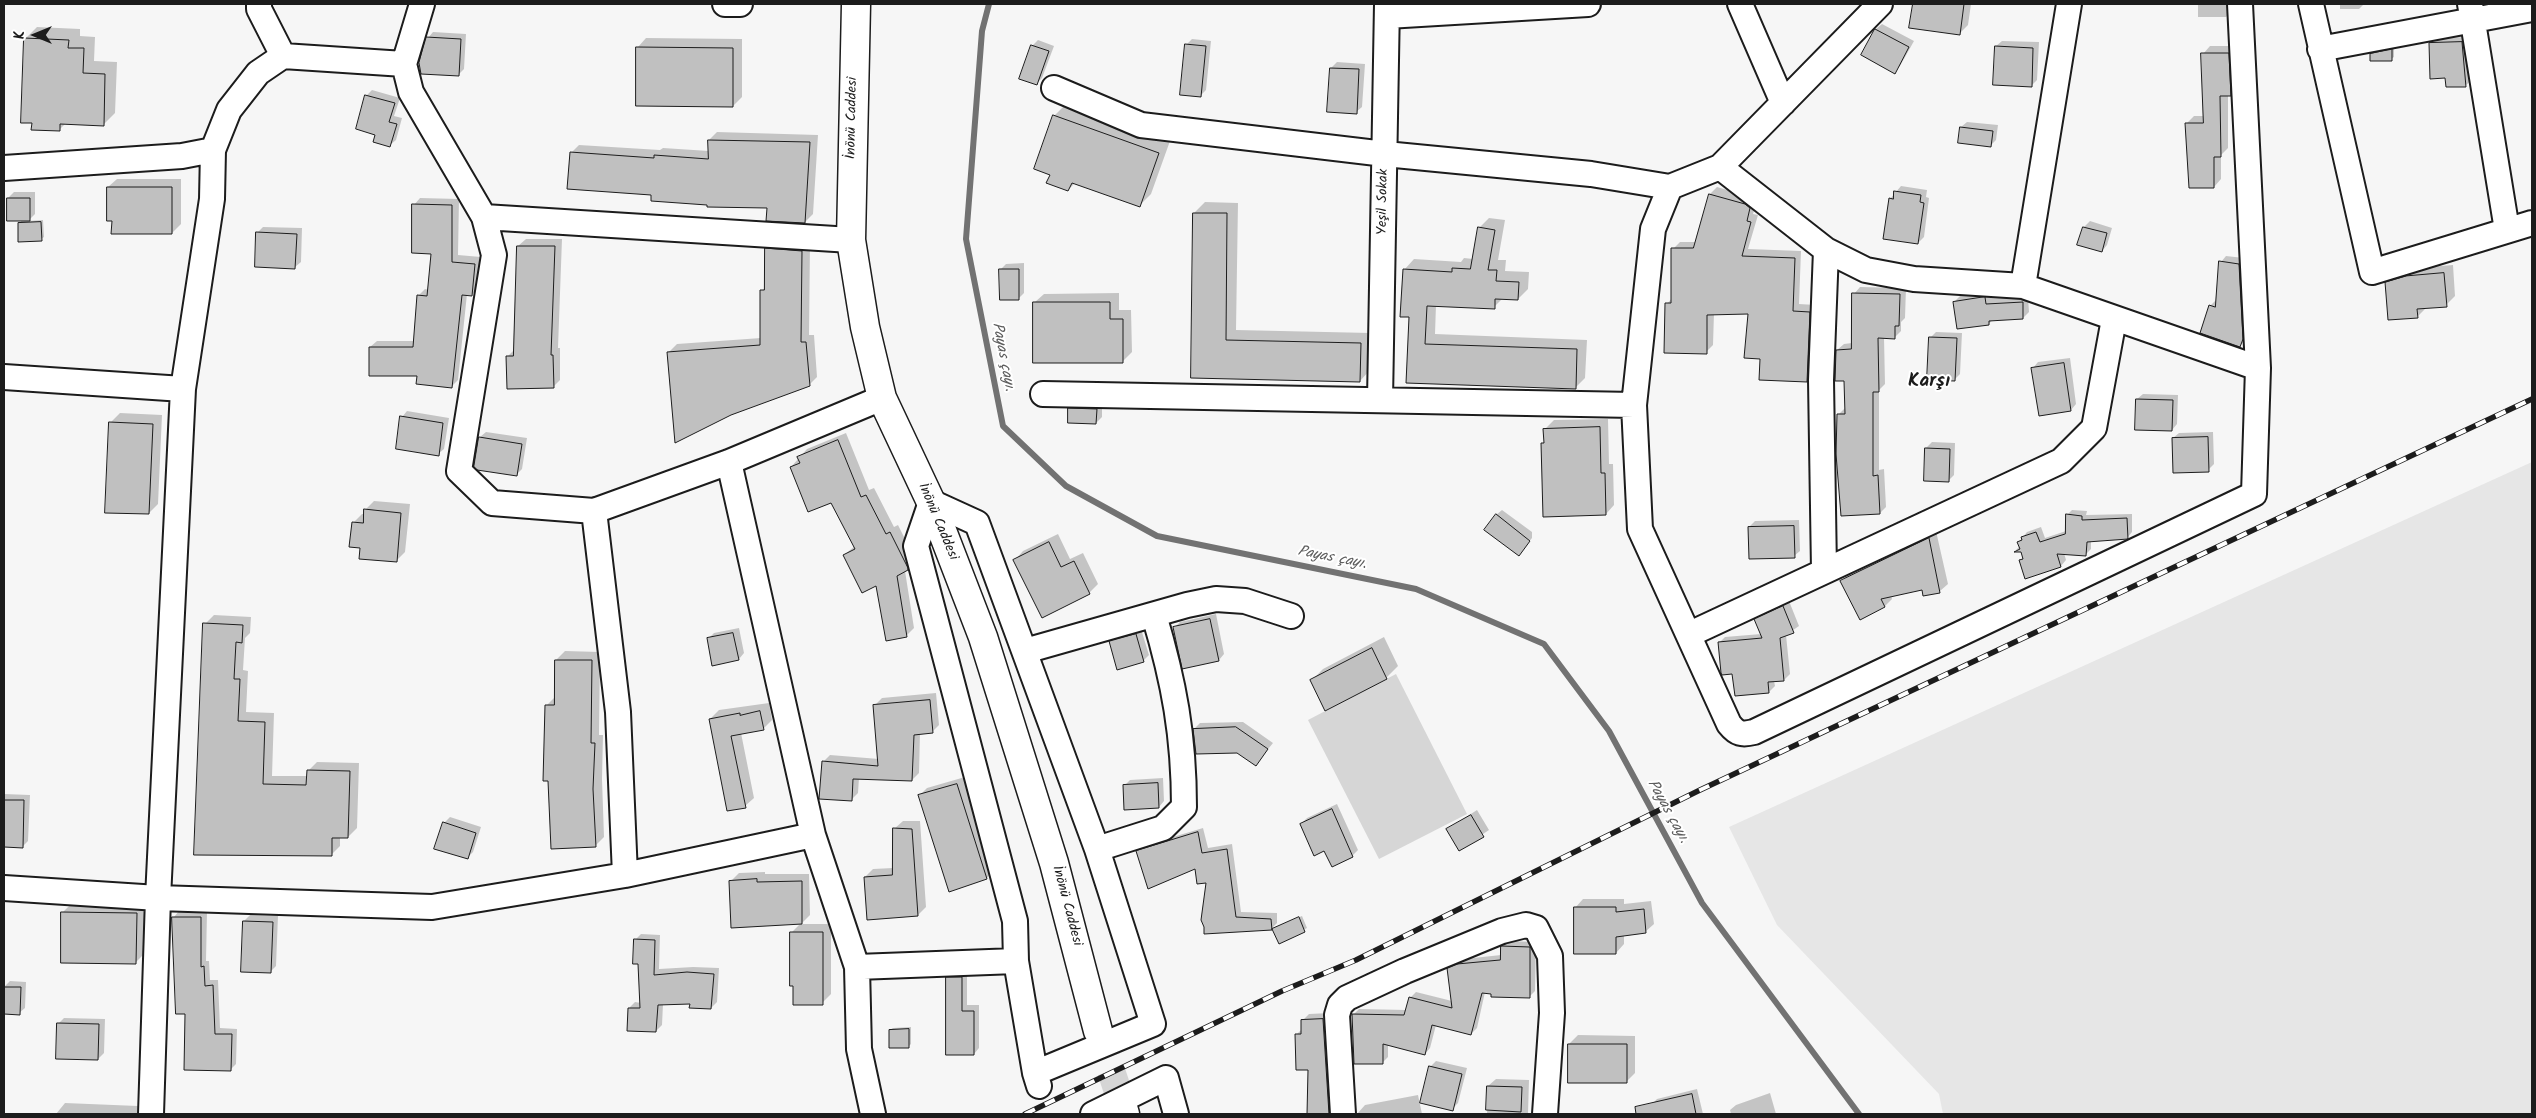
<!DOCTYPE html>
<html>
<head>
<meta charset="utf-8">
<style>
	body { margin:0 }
	#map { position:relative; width:2536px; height:1118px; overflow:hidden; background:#f6f6f6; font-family:Kalam,sans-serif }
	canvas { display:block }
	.frame { position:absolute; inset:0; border:5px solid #1c1c1c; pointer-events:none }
	.north { position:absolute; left:10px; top:10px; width:50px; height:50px; -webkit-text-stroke:4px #fff; paint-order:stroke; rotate:270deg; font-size:14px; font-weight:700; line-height:20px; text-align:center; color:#1c1c1c }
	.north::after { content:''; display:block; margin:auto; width:18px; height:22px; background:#1c1c1c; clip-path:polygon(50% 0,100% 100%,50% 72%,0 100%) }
</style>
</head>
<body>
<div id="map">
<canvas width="2536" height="1118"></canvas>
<div class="frame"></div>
<div class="north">K</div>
</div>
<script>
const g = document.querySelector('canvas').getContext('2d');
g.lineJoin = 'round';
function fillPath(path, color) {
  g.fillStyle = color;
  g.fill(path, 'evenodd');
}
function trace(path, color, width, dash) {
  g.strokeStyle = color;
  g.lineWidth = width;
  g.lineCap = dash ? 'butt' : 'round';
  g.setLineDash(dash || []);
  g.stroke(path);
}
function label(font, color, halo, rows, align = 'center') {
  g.font = font + ' Kalam,sans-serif';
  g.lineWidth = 4;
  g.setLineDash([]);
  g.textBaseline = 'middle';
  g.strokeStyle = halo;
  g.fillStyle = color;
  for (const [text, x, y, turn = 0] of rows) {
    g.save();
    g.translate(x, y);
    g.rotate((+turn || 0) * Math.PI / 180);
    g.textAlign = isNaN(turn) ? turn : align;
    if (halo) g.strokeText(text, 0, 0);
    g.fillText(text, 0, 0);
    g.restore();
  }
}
fillPath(new Path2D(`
	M2532,462v652h-589l-4,-20 -162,-169 -48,-98z`), '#e6e6e6');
fillPath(new Path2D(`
	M1396,674l71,140 -88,45 -71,-139z`), '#d6d6d6');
fillPath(new Path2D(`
	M1914,4h57l-3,21 -9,9 -48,-7z
	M2198,4h34v7l-6,6h-28z
	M2340,4h24l-5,5h-19z
	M1882,24l32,17 -14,25 -6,6 -32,-17 14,-26z
	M37,27l43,2v7l15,1 -1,24 23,1 -2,51 -12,12 -37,-2 -7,7 -34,-91z
	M433,32l33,2 -2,35 -6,6 -30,-37z
	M2468,37l4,43 -6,5 -20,-8 -16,-33 6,-6z
	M646,38l96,1v58l-9,9 -95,-59z
	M1192,39l19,2 -5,49 -6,6 -14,-51z
	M1038,40l16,6 -12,32 -6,6 -4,-38z
	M2002,41l37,1 -2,38 -6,6 -35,-40z
	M2210,46h26l2,41 -10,8v53l-7,7v24l-7,8 -27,-64 7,-7h10l-1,-62z
	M2394,48v9l-3,2 -20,-5 3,-3z
	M1337,62l28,2 -3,43 -6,5 -25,-44z
	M372,90l28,8 -6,18 8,2 -6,22 -6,5 -13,-11 -11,-38z
	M1066,104l104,37 -19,53 -12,12 -64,-23 -7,7 -17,-16 3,-58z
	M1967,122l31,3 -2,15 -5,5 -30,-18z
	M717,132l101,3 -5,79 -8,8 -37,-15 -60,-3 -55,-10 -82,-41 8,-8 81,5 3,-2 46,3v-11z
	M117,179h64v45l-9,9 -59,-14 -5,-32z
	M1901,186l26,4 -1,7 3,1 -5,39 -6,6 -28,-44z
	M1717,187l35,10 5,4 -4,13 5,1 -10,34 53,2 -2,53 17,1 -2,68 -7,7 -46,-22 -12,-45h-35l-1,32 -7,7 -39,-48 5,-6 1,-49 7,-7h16l14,-48z
	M14,192h21v22l-7,7 15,-1 1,17 -3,2 -22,-15 4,-5 -15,-21z
	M420,198l39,1 -1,56 23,2 -3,31 -6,7 -5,-1 -9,86 -6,6 -34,-11 -48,-28 7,-6h38l3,-45 7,-7 4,1 3,-38 -18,-47z
	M1205,202l33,1 -2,127 135,3 -1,37 -10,11 -168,-4 2,-164z
	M1489,218l16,2 -7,40h8l-1,11 24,1 -1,17 -10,10 -15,-1 -9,9 -58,-2 -1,29 152,6 -2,38 -10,10 -167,-6 2,-66 -6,-46 10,-11 47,3 3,-4 9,1 6,-31z
	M2090,221l22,7 -5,17 -5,6 -18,-24z
	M263,227l39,1 -1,34 -6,5 -38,-34z
	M526,239h36l-4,109h2v32l-7,7 -45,-31 7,-7 3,-103z
	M774,241l36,2 -1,92h5l3,42 -8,8 -140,-33 8,-8 84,-6 1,-47 4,-4v-38z
	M2226,256l18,2 1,82 -5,6 -30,-40 6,-6 5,-38z
	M1024,263v30l-6,6 -17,-30 5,-5z
	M2453,265l2,31 -9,9 -20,3 -9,9 -31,-34 9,-9 21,-6z
	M1860,287l46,1 -1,30 -4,4v9l-7,7 -10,-1 1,47 -6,6v80l5,-1 2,38 -6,6 -41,-99 7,-7 -1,-27 -8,-30 7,-6 8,-1 2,-49z
	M1990,292l2,6 36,-1 1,15 -6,6 -30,1 -4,5 -35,-22 6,-6z
	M1119,293v17h12l1,42 -9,9 -88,-59 9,-8z
	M1936,332l26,1 -2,41 -6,6 -24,-42z
	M2070,358l6,46 -5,6 -38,-42 5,-6z
	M2143,394l35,1 -1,29 -5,6 -35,-31z
	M1075,403h27v14l-6,6 -26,-14z
	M407,411l42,7 -5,31 -6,5 -36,-37z
	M120,413l42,2 -4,89 -9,9 -38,-91z
	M1608,419l1,45h4l1,41 -8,9 -64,-70 3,-3v-12l9,-9z
	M486,432l41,6 -5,31 -5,5 -37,-37z
	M2213,432l1,32 -6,6 -35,-32 6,-5z
	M846,433l23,57 5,-2 20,39 4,-2 17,34 -10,12 9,57 -8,8 -29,-52 -33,-29 11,-9 -23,-45 -41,-34 16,-18z
	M1932,442l23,1 -1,32 -6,6 -22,-33z
	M374,501l36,3 -5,48 -9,9 -34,-14 -9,-24 9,-9h3v-4z
	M1502,510l30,22v6l-8,10 -28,-33z
	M2072,510l15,1 -1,4 46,-1v18l-5,6 -36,3v8l-6,6 -21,-2 2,7 -5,6 -35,11 -6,-16 4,-4 -2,-6 -6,-1 4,-4 -1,-4 8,-10 14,-5 4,11 21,-7 1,-16z
	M1799,520l1,31 -6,5 -45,-29 6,-6z
	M1936,531l12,53 -8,7 -16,4 -1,-6 -32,6 1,4 -7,7 -43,-25 7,-8z
	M1058,534l12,25 13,-6 15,31 -9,9 -74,-33 8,-9z
	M1789,601l10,25 -13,9 4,39 -6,6 -10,1 1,5 -6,6 -35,-19 -15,-30 6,-6 36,-3 -5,-14 5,-6z
	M1216,614l8,40 -5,6 -44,-33 5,-5z
	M214,615l37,2 -1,16 -5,5 -2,32 5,1 -2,41 28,1 -2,63h36v-5l9,-9 42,1 -2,65 -9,9h-8v9l-9,9 -135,-1 9,-230z
	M739,628l5,25 -5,6 -31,-20 6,-6z
	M1141,629l8,26 -6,6 -33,-19 6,-6z
	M1384,637l14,29 -12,12 -75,3 12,-12z
	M565,651l35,1 -1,83h4l-1,44 2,58 -9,9 -48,-141 8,-8 1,-37z
	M936,693l3,32 -7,7 -12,1 -1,40 -7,7 -53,-2 -1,15 -7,7 -28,-38 7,-7 49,4 -4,-54 7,-7z
	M769,703l3,17 -9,9 -22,4 13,65 -9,8 -35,-87 9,-9z
	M1243,722l30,21 -17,21 -18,-12 -44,-23 6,-6z
	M965,777l29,93 -7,8 -68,-82 8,-8z
	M1163,778l1,23 -5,6 -35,-21 6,-6z
	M4,794l26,1 -2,46 -6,6 -18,-1z
	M1337,804l21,46 -6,6 -27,-7 -24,-25 6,-6z
	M1477,810l12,20 -30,20 -11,-21z
	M450,817l31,10 -8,25 -6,6 -23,-35z
	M903,821h17l6,86 -8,8 -53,-38 8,-8 20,-1 1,-39z
	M1203,828l5,20 24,-4 9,68 36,1v10l-6,6 -66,4 3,-52 -12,-14 -59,-15 6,-6z
	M765,872v2h44l1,41 -9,9h30v70l-9,9 -31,-70 10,-10 -70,-42 8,-8z
	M1583,899h41v5l27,-3 3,23 -9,8 -21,3v9l-8,9 -41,-45z
	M71,904h74l-1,50 -9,9 -73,-50z
	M179,911l28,1 -1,49h3l1,19h8l2,48 17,1 -1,35 -6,6 -44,-57 -12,-96z
	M250,915l28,1 -2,50 -6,6 -26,-51z
	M1302,916l5,12 -27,14 -7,-14z
	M641,934l19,1 -1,34 34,-2 26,1 -2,34 -6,6 -20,-5 -28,1 -1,21 -6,6 -27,-23 6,-6 6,1 -2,-40 -4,-23z
	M1508,941l28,1 -1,49 -6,6 -44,-5 -8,36 -6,6 -35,-9 -6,23 -5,6 -37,-10v13l-6,6 -29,-48 6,-6 48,1 3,-12 6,-6 36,9 -3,-32 6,-6 9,-4 37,-4 1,-8z
	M953,972h14v33h12v43l-5,6 -27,-76z
	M10,981l16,1 -1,26 -6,5h-15v-26z
	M1330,1013l8,101h-31l2,-45 -13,-34 6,-6v-8l7,-7z
	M64,1018l41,1 -1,34 -6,6 -40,-35z
	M911,1027v17l-2,2 -19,-16 3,-2z
	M1578,1035l57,1v37l-9,9 -57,-38z
	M1436,1061l31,7 -9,35 -6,6 -22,-42z
	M1496,1079l33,1 -1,34h-41l1,-28z
	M1697,1089l6,25h-50l-2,-9 6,-6z
	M1770,1093l6,21h-45l-1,-4 6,-5z
	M1418,1095l4,19h-65l8,-9z
	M65,1103l73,3 -1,8h-81z`), '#0003');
trace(new Path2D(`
	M989,4l-7,27 -16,208 37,187 63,60 91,50 259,53 128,55 65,87 93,172 157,211`), '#727272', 6);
const building = new Path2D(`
	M1913,4h51l-4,31 -51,-7z
	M1875,29l34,18 -14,27 -34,-19z
	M426,37l35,2 -2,37 -38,-2 -2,-11z
	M24,38l45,2 -1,8h16l-1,25 22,1 -1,52 -44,-2v7l-29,-1 1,-7h-11z
	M2462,42l4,45h-20l-1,-9 -15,1 -1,-36z
	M1185,44l21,2 -5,51 -21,-2z
	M1031,45l18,6 -12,34 -18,-6z
	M1995,46l38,2 -1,39 -39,-2z
	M636,47l97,1v59l-97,-1z
	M2392,49v12h-22v-7z
	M2201,53h28l2,43h-11l1,61h-7v31h-25l-4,-65h18z
	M1330,68l29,1 -2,45 -30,-2z
	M365,95l30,8 -6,19 8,2 -7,23 -17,-5 2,-7 -19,-6z
	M1053,115l106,38 -19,54 -68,-24 -4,8 -22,-8 4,-8 -16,-6z
	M1960,127l33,4 -2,16 -33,-4z
	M708,140l102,2 -5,81 -39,-2 1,-13 -60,-1v-2l-56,-4v-6l-84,-6 3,-37 84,6v-3l54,4z
	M107,187h65v47h-61l1,-13h-5z
	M1894,191l27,4 -1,7 4,1 -6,41 -35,-5 6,-41 4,1z
	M1709,194l36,10 5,4 -3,13 4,1 -9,34 53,2 -2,53 17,1 -3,70 -48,-2 1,-21 -16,-1 4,-44 -41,1v39l-43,-1 1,-50h6v-55h22z
	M7,198h23v23h-23z
	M412,204l40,1v57l23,2 -3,32 -10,-1 -10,93 -36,-4 1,-8h-48v-29h44l4,-52 10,1 4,-42 -19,-1z
	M1193,213h34l-1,127 135,3 -1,39 -169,-4z
	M41,222l1,19 -24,1v-19z
	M1478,227l17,3 -7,40h9l-1,11 23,1 -1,18 -23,-1v10l-68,-3 -2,38 152,5 -1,40 -170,-6 3,-66h-9l3,-48 49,3v-4l18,1z
	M2083,227l24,6 -5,19 -25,-7z
	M256,232l41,2 -2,35 -40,-2z
	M517,246h38l-4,109h2l1,33 -47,1 -1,-33h7z
	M765,248l37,3 -1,91h5l4,44 -79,29 -56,28 -8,-91 93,-7v-55h4z
	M2219,261l20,3 4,75 -3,8 -40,-14 9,-28 6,2z
	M999,269h20v31h-19z
	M2444,273l3,34 -30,2 1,9 -30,2 -3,-38 21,-6z
	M1852,293l48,1 -1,32h-4v13l-17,-1 1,54h-6v84l5,-1 2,39 -39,2 -5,-62 1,-40h8l-1,-33h-9l1,-31 15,-1z
	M1985,297l1,7 37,-2v17l-34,2v4l-32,4 -4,-27z
	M1033,302h77v17h13v44h-90z
	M1929,337l28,1 -2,43 -28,-1z
	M2064,363l7,48 -32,5 -8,-48z
	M2136,399l37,1 -1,31 -37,-1z
	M1068,408l29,1 -1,15 -28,-1z
	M400,416l43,7 -4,33 -43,-7z
	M109,422l44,2 -4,90 -44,-1z
	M1600,427l1,46h4l1,42 -63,2 -2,-74h3l-1,-14z
	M479,437l43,7 -5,32 -40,-6 -3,-3z
	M2208,437l1,35 -36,1 -1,-35z
	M838,440l23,57 5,-2 20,39 4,-2 18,36v2l-11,6 10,61 -21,4 -10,-55 -14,7 -19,-38 12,-6 -24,-46 -23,9 -18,-45 10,-4 -3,-6z
	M1925,448l25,1 -1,33 -25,-1z
	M364,509l37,4 -4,49 -38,-3 1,-11 -11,-1 3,-25 11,1z
	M1496,514l34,27 -11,15 -35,-26z
	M2066,514l16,2v4l45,-2 1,21 -41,3 -1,14 -29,-2 4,13 -36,12 -6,-19 4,-1 -2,-7h-7l6,-3 -3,-7 5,-2 -1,-3 15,-5 4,10 25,-8z
	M1794,526l1,32 -46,1 -1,-32z
	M1929,538l11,55 -17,3 -1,-6 -41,9 4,8 -25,13 -20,-39z
	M1049,542l12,25 13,-6 16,33 -48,24 -29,-58z
	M1783,606l11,27 -14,5 4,43 -16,1 1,11 -34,3 -3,-22 -10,1 -1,-2 -3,-31 44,-4 -8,-19z
	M1210,619l9,42 -37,8 -9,-42z
	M203,623l40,2 -1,18 -6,-1 -2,37h6l-2,42 27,1 -2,62 43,1 1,-15 43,1 -2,67h-16v18l-138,-1z
	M733,633l6,27 -27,6 -5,-28z
	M1136,634l8,28 -27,8 -8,-29z
	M1372,648l15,31 -62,32 -15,-31z
	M555,660h37l-1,83h4l-2,46 3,58 -45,2 -3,-68h-5l2,-76h9z
	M930,700l3,33 -19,2 -2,46 -59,-2 -1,22 -33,-2 3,-38 56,5 -5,-61z
	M760,711l4,19 -33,6 15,72 -19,3 -18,-92 31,-6v2z
	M1236,727l32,22 -12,17 -19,-13 -41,1 -3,-25z
	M1158,783l1,25 -35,2 -1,-25z
	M957,784l30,95 -38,13 -31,-97z
	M4,800h20l-1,48 -19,-1z
	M1332,809l21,48 -21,10 -8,-16 -10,5 -14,-32z
	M1471,815l13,22 -25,14 -13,-22z
	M443,822l33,11 -8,26 -34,-10z
	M893,828l19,1 6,87 -51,4 -3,-43 28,-2z
	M1198,832l4,21 25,-4 9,68 35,2 1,11 -68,4v-7l-3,-7 5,-37 -9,1 -2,-15 -47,20 -12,-38z
	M757,879v3l45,-1v43l-71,4 -2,-47z
	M1574,907h42v5l28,-3 2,24 -30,4v17h-42z
	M61,912l76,1 -1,51 -75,-1z
	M172,917h29v50l3,-1 1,20 8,-1 2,49h17l-1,37 -47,-1 1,-56h-9z
	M1299,917l6,15 -26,12 -7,-15z
	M243,921l30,1 -2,51 -30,-1z
	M790,932h33v73h-30v-19h-3z
	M634,939l21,1 -1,35 33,-3 27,2 -3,35 -22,-1 1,-4 -32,1 -2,27 -29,-1 1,-23h12l-2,-44h-5z
	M1501,946l29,1v51l-39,-1v-3l-9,-1 -11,42 -39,-10 -7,30 -42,-11v20h-29l-2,-50 52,1 5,-18 43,11 -5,-40 10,-4 43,-4z
	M946,977h16v34h12v44h-28z
	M4,987h17l-1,28 -16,-1z
	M1323,1019l6,95h-22l1,-44h-12l-1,-36h6v-14z
	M57,1023l42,1 -1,36 -42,-1z
	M909,1029v19h-20v-18z
	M1568,1044h59v39h-59z
	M1429,1066l33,8 -9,37 -33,-8z
	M1487,1086l35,1 -1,25 -35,-2z
	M1692,1094l4,20h-60l-1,-7z`);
fillPath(building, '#c0c0c0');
trace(building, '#1c1c1c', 1);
trace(new Path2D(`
	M1098,1031l25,76`), '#d5d5d5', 28, [28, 14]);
const minor = new Path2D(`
	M259,4v5l24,47
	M422,4l-18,60 7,28 73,125 10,38 -35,216 33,32 102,8 135,-49 153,-64
	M725,4h15
	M1740,4l43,99
	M1880,4l-160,163 -50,20 -17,42 -19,176 6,124 89,195c8,10 13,11 25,8l500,-238 4,-126 -18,-364
	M2311,4l61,268 160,-49
	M2470,4l37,226
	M1387,16l201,-12
	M2320,49l212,-40
	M1054,88l87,37 244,29 206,20 79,13
	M1720,167l106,83 40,20 48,9 109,7 235,82
	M4,168l178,-12 31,-6 16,-40 29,-37 25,-17 121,8
	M484,217l367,23
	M2023,286l46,-282
	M4,377l179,12
	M1043,394l591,11
	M1380,400l7,-396
	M594,511l24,201 7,163
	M1824,571l-3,-191 5,-130
	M1690,634l371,-173 33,-33 20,-109
	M1025,651l162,-46 29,-6 29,2 46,15
	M813,835l44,132 159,-6
	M1097,849l66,-21 21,-21c0,-71 -10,-125 -30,-192
	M4,888l154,10 274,9 193,-32 188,-40 -84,-373
	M857,967l2,82 14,65
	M1035,1073l118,-49 -56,-175 -120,-326 -46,-21 -15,44 99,375 1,40 19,112 4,13
	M151,1114l7,-216 25,-509 29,-190 1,-49
	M1093,1114l73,-36 10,36
	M1343,1114l-6,-99 3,-10 7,-7 58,-27 97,-40 24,-6 10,3 14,28 2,57 -7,101`);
const secondary = new Path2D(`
	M856,4l-5,236 14,87 17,71 49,104 52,135 71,226 44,168
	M1123,1107l2,7`);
trace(minor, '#1c1c1c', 28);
trace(secondary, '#1c1c1c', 31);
trace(minor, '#fff', 24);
trace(secondary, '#fff', 28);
const rail = new Path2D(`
	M1025,1114l257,-123 74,-31 344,-170 832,-391`);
trace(rail, '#1c1c1c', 5.5);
trace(rail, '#fff', 4, [11]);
label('14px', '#1c1c1c', '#fff', [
	["İnönü Caddesi",853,118,-89],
	["Yeşil Sokak",1384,202,-89],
	["İnönü Caddesi",937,522,67],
	["İnönü Caddesi",1066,906,75]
]);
label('italic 15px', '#5d5d5d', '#fff', [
	["Payas çayı.",1002,357,79],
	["Payas çayı.",1332,559,11],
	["Payas çayı.",1667,812,61]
]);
label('bold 19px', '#1c1c1c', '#fff', [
	["Karşı",1929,383]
]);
</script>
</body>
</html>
